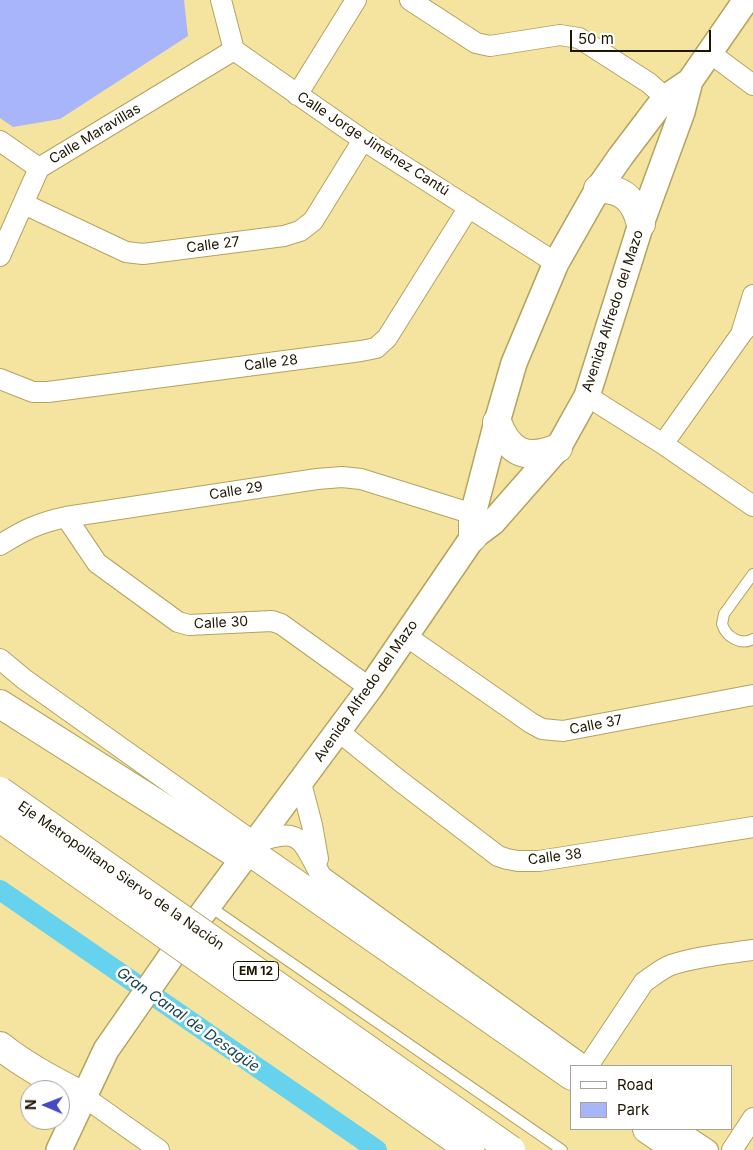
<!DOCTYPE html>
<html>
<head>
<meta charset="utf-8">
<style>
	body { margin:0 }
	#map { position:relative; width:753px; height:1150px; overflow:hidden; background:#f5e49f; font-family:Inter,sans-serif }
	canvas { display:block }
	.legend { position:absolute; left:570px; top:1065px; width:162px; height:65px; box-sizing:border-box; background:#fff; border:1px solid #a5a299; margin:0; padding:6px 9px; list-style:none; font-size:15px; color:#1d1600 }
	.legend li { display:flex; align-items:center; gap:10px; height:25px }
	.legend b { width:25px; border:1px solid #a5a299 }
	.north { position:absolute; left:20px; top:1080px; width:50px; height:50px; box-sizing:border-box; background:#fff; border:1px solid #a5a299; border-radius:50%; rotate:271deg; font-size:14px; font-weight:700; line-height:20px; text-align:center; color:#1d1600 }
	.north::after { content:''; display:block; margin:auto; width:18px; height:22px; background:#4649bf; clip-path:polygon(50% 0,100% 100%,50% 72%,0 100%) }
	.scale { position:absolute; left:570px; top:30px; width:141px; height:22px; box-sizing:border-box; border:2px solid #1d1600; border-top:0; padding-left:6px; font-size:15px; line-height:18px; white-space:nowrap; color:#1d1600; -webkit-text-stroke:4px #fff; paint-order:stroke }
</style>
</head>
<body>
<div id="map">
<canvas width="753" height="1150"></canvas>
<ul class="legend">
<li><b style="height:6px;background:#fff"></b>Road</li>
<li><b style="height:14px;background:#a9b5fb"></b>Park</li>
</ul>
<div class="north">N</div>
<div class="scale">50 m</div>
</div>
<script>
const g = document.querySelector('canvas').getContext('2d');
g.lineJoin = 'round';
function fillPath(path, color) {
  g.fillStyle = color;
  g.fill(path, 'evenodd');
}
function trace(path, color, width, dash) {
  g.strokeStyle = color;
  g.lineWidth = width;
  g.lineCap = dash ? 'butt' : 'round';
  g.setLineDash(dash || []);
  g.stroke(path);
}
function label(font, color, halo, rows, align = 'center') {
  g.font = font + ' Inter,sans-serif';
  g.lineWidth = 5;
  g.setLineDash([]);
  g.textBaseline = 'middle';
  g.strokeStyle = halo;
  g.fillStyle = color;
  for (const [text, x, y, turn = 0] of rows) {
    g.save();
    g.translate(x, y);
    g.rotate((+turn || 0) * Math.PI / 180);
    g.textAlign = isNaN(turn) ? turn : align;
    if (halo) g.strokeText(text, 0, 0);
    g.fillText(text, 0, 0);
    g.restore();
  }
}
fillPath(new Path2D(`
	M0,0h184l4,36 -128,83 -47,8 -13,-9z`), '#a9b5fb');
trace(new Path2D(`
	M0,890l377,260`), '#66d2ed', 20);
const service = new Path2D(`
	M753,574l-29,40 -2,10c4,13 19,22 31,15
	M209,906l353,244`);
const minor = new Path2D(`
	M221,0l13,50 129,90 193,123
	M410,0l66,43 14,3 70,-11 19,3 70,45 27,24
	M710,53l43,32
	M297,95l59,-95
	M0,141l39,27
	M24,204l102,48 17,2 141,-18 16,-5 13,-10 50,-81
	M0,256l39,-88 195,-118
	M742,331l11,-36
	M0,379l33,13h15l313,-41 15,-3 11,-10 82,-131
	M587,396l76,48 90,62
	M663,444l79,-111 11,-13
	M66,517l31,46 81,59 11,3 83,-4 9,3 89,64
	M0,545c24,-15 38,-22 66,-28l251,-38 25,-2 19,2 112,35
	M406,636l125,87 11,6 21,2 190,-36
	M0,659l24,20 231,164c45,-17 46,-5 66,33l263,190
	M338,731l62,50 98,75 9,3 11,2h21l214,-34
	M301,783l11,42 6,34
	M588,1066l56,-84c9,-6 17,-13 27,-17 26,-9 55,-11 82,-15
	M83,1096l76,54
	M676,1129l32,21
	M732,1150l21,-32`);
const tertiary = new Path2D(`
	M473,514l24,-92 17,-59 42,-100 42,-74 23,-33 44,-58 25,-17 56,-81
	M59,1150l47,-100 73,-105 191,-257 103,-151 20,-15 65,-74 29,-52 54,-172 41,-112 8,-31`);
const secondary = new Path2D(`
	M598,189c26,-1 37,12 43,35
	M497,422c12,31 29,39 61,26
	M473,537v-23`);
const motorway = new Path2D(`
	M0,704l243,154
	M249,851l323,225
	M0,1046c25,20 54,35 83,50
	M647,1129l31,21`);
trace(service, '#b4a35f', 12);
trace(minor, '#b4a35f', 22);
trace(tertiary, '#b4a35f', 28);
trace(secondary, '#b4a35f', 30);
trace(motorway, '#b4a35f', 30);
trace(service, '#fff', 10);
trace(minor, '#fff', 20);
trace(tertiary, '#fff', 25);
trace(secondary, '#fff', 28);
trace(motorway, '#fff', 28);
const motorwayBridge = new Path2D(`
	M0,791l511,359
	M0,818l470,332`);
trace(motorwayBridge, '#b4a35f', 30, []);
trace(motorwayBridge, '#fff', 28);
for (const [x, y, w] of [
	[256,971,45]
]) {
  const box = new Path2D();
  box.roundRect(x - w / 2, y - 9.5, w, 19, 4);
  g.fillStyle = '#fff';
  g.fill(box);
  trace(box, '#1d1600', 1);
}
label('bold 12px', '#1d1600', null, [
	["EM 12",256,971]
]);
label('14px', '#1d1600', '#fff', [
	["Calle Maravillas",95,134,-31],
	["Calle Jorge Jiménez Cantú",373,144,33],
	["Calle 27",213,245,-7],
	["Avenida Alfredo del Mazo",613,311,-72],
	["Calle 28",271,363,-7],
	["Calle 29",236,491,-9],
	["Calle 30",221,623,-3],
	["Avenida Alfredo del Mazo",366,691,-55],
	["Calle 37",596,725,-11],
	["Calle 38",555,857,-7],
	["Eje Metropolitano Siervo de la Nación",121,876,35]
]);
label('italic 15px', '#154551', '#fff', [
	["Gran Canal de Desagüe",188,1020,35]
]);
</script>
</body>
</html>
